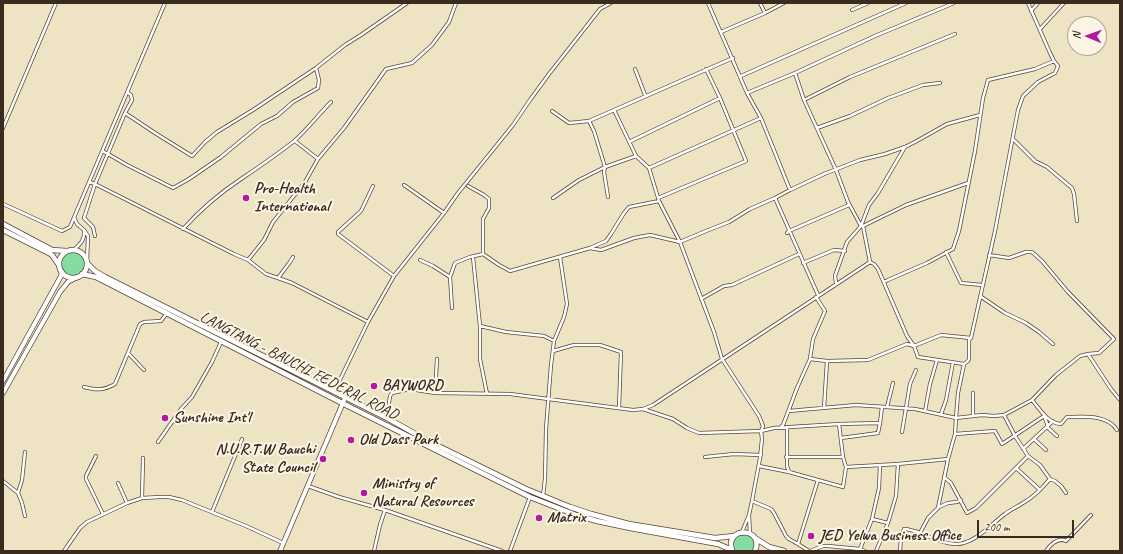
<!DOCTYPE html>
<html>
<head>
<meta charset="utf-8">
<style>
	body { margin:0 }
	#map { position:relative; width:1123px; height:554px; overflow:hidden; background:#eee3c3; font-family:Caveat,sans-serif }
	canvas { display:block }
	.frame { position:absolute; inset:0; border:4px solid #3b2a1e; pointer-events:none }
	.north { position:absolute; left:1067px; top:16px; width:40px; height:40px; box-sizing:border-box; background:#fcf5e5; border:1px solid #afa495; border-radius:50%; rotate:272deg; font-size:11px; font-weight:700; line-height:16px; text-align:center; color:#3b2a1e }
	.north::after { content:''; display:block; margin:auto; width:14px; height:18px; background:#b5179e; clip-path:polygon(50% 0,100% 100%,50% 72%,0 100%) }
	.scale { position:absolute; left:977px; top:520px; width:97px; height:18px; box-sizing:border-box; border:2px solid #3b2a1e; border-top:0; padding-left:5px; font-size:12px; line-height:14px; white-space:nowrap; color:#3b2a1e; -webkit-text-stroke:3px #fcf5e5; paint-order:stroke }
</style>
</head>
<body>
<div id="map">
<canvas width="1123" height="554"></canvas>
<div class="frame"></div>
<div class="north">N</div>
<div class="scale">200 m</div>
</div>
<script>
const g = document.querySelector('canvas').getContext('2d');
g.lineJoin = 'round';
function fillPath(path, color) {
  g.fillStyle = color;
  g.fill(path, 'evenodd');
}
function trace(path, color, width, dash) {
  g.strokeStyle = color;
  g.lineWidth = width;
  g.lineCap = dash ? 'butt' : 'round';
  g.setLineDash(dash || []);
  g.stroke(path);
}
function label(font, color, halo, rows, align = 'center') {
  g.font = font + ' Caveat,sans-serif';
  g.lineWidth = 4;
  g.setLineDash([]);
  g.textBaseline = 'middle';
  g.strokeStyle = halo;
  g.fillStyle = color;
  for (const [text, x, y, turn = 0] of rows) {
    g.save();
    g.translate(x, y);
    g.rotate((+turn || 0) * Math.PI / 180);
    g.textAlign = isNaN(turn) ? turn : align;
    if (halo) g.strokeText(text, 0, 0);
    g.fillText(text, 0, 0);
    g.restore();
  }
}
fillPath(new Path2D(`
	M61 264a12 12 0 1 1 24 0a12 12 0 1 1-24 0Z
	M746,534c9,4 10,7 7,17h-18c-5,-11 0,-15 11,-17z`), '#84dca0');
const street = new Path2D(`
	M708,3l39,90 14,25 29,72
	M760,3l5,10 19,-10
	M852,10l16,-7
	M1031,11l7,-8
	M1040,29l24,-26
	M721,32l44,-19
	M635,69l10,26
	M795,73l9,27 32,70 12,32 13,24h2l43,-21 62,-22
	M741,76l165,-73
	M127,92l4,3 1,5 -7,13 30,20 37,23 2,-2 11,-12 12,-10 36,-22 63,-42 29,-23 16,-10 46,-32
	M747,93l48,-20 80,-37 79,-33
	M804,100l46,-23 105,-43
	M614,110l22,46
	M552,111l17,12 20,-2 5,10 11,36 -1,5 4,25
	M589,121l144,-63
	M3,128l53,-125
	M817,128l33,-12 38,-18 35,-13 17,-2
	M1013,139l22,22 12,6 25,21 2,6 3,27
	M629,142l91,-44
	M102,151l6,3 19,11 46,23 16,-9 32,-22 40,-33 16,-8 16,-14 25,-14 1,-8 -3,-12
	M318,159l26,-31 42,-59 26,-6 20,-18 17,-23 7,-19
	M649,168l112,-50
	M89,182l6,2 139,70 14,6 18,14 12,4 12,-16 3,-5
	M404,185l40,28
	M468,186l16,9 5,4v9l-6,11v35
	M553,198l26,-18 26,-13 31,-11 13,12 10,33 21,41 34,90 8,27 37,57 4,10 -2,5 1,8 -2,19 -8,43 -3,14 -7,17
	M658,198l88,-37 -26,-63 -14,-29
	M775,198l43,97
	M3,204l59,27 8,-4 95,-224
	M74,217l3,7 7,6 4,6 -1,25
	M863,226l7,36
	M183,229c17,-19 37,-36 58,-50 18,-12 35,-24 52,-37 13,-11 26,-28 38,-40
	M787,233l2,-2 60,-26
	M95,236l-2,-9 -9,-9 11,-34 30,-71
	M590,248l16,-7 5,-7 13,-21 5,-6 30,-6
	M74,250c6,-6 11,-10 10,-19
	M946,252l15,31 21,2
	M989,255l20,3 17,-6h6l10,9 26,31 46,47 -15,14 -11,1 -8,2 -24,19 -24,25 -28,15
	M473,257l7,69v33l7,35
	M248,260l16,-20 9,-18 32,-40 13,-23 -23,-18
	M420,260l13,6 17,11 5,-14 15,-6 13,-3 16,11 11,6 80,-23 11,2 33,-12 16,-3 30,7 26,-11 23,-9 21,-13 25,-11 15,-8 34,-16 36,-14 25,-6 20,-7 10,-5 32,-18 33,-9
	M803,263l31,-13 11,1
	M394,276l50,-63 14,-20 55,-68 17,-25 19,-26 51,-65 11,-6
	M450,277l2,31
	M278,278l14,5 76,39
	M884,282l4,-2 39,-17 26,-14 6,-18 16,-80 8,-53 5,-18 47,-11 19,-8
	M836,283l-1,-7 12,-34 14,-16 8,-21 9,-12 27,-46
	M980,296l25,17 21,10 13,9 14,12
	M701,299l23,-13 8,-1 67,-31
	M480,326l26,6 38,4 10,5
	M553,351l21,-6h26l21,7 -2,56
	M128,353l16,17
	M1088,354l23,35 9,11
	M810,359l17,2 41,-1 39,-16 7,2 27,-11 30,3 24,-107 23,-121 5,-14 15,-14 17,-9 3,-7 -4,-5 -4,-8 -22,-50
	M964,364l4,-3 1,-2v-19l2,-2
	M84,387c12,3 19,4 31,-3l25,-60 4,-2 17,-1 6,-8
	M334,392l34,-70 26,-46 -56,-42v-2l23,-21 12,-25
	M435,393l2,-34
	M973,393v23
	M1032,400c8,9 15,23 29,24l6,-7c17,0 40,-3 50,13
	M887,407l6,-24
	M824,408l3,-47
	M643,409l30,10 14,9 12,5 62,-2 13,-3 65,-4 41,-1 2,-16
	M789,411l67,-6 59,4 41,9 -1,16 -7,25 -10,49 -10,10 -8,15
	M925,411l5,-27 7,-24
	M941,414l5,-14 7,-38
	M387,417l3,-21 2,-3 18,-4 25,4 75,1 123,16 10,-1 10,-4 208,-137 9,-6 4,2 4,5 29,67 7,10 4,11 46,7 -6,29 -2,25 26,-3 12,1 10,-1 11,21 13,20 12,9 10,14 5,2 6,5 5,7
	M781,427l2,-2 5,-13 9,-24 13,-29 3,-20 12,-28 -9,-14
	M787,427v39l2,6 54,15 3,-20 -3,-10 -4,-33
	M1047,427l10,9
	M902,432l8,-48 6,-14
	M955,434l40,-3 7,13 42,-28 4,10
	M841,438l37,-5 2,-10
	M1034,439l12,11
	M158,442l23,-33 11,-12 20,-35 9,-20
	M1023,449l30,-28
	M96,456l-10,20v3l17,35
	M705,457l29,-3 27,1
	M786,457h57
	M759,466l30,6
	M846,467l52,-3 50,-5
	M1016,468l24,22
	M944,477l7,6 16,30 9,-5 52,-52
	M3,481l15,12 4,10 3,13
	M118,483l9,20
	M308,486l31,11 46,13 117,41
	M18,493l4,-13 3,-28
	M543,496l2,-17 1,-50 5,-64 3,-24 10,-24 3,-13 -7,-47
	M142,498l1,-40
	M752,501l19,8 3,4 12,23 3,3 9,5 11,7
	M939,507l9,-4 9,-1 4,-2
	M212,512l30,-73
	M749,515l1,19
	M872,519l16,4
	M798,544l20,-64
	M860,549l12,-30 7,-31 1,-23
	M64,551l16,-23 7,-6 40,-19 15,-5 18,-1h9l13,3 64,26 37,17
	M374,551l6,-26 5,-15
	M510,551l20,-54
	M810,551l13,-5h5l32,3 5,2
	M876,551l12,-28 8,-27 2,-32
	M900,551l1,-13 3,-9h2c4,1 10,2 14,4 12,5 22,10 35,11 19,1 36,-20 50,-30 5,-4 12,-7 18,-11 11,-6 19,-15 27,-24
	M1046,551c5,-7 12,-14 20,-10l25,-26`);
const secondary = new Path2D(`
	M3,381l58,-105 1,-4
	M3,393l57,-101 8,-10 9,-5
	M280,551l65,-153`);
const primary = new Path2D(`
	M3,224l49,26 15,1
	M3,230l46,23 3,2 7,10
	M59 264a14 14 0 1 1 28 0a14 14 0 1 1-28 0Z
	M87,263l8,8 10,6 282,141 41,23 98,48 44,18 21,7 38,10 86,14 19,-2
	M82,274l14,3 246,126 188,94 46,18 21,6 33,7 88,16 14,6
	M755,538l14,9 15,4
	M732,550c-8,-24 33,-23 23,1`);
trace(street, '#564637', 4);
trace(secondary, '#564637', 5.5);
trace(primary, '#564637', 6);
trace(street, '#fff', 2.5);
trace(secondary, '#fff', 4);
trace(primary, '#fff', 4.5);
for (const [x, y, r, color] of [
	[246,198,4,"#b5179e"],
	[374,386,4,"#b5179e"],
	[165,418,4,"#b5179e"],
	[351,440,4,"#b5179e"],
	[323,459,4,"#b5179e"],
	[364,493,4,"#b5179e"],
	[539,518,4,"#b5179e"],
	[811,536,4,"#b5179e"]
]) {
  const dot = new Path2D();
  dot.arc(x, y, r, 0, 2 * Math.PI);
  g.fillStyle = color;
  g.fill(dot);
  trace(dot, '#fcf5e5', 1.5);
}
label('bold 16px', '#3b2a1e', '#fcf5e5', [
	["Pro-Health",254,189],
	["International",254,207],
	["BAYWORD",382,386],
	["Sunshine Int'l",173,418],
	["Old Dass Park",359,440],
	["N.U.R.T.W Bauchi",315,450,"right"],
	["State Council",315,468,"right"],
	["Ministry of",372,484],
	["Natural Resources",372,502],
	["Matrix",547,518],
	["JED Yelwa Business Office",819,536]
], 'left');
label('16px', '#3b2a1e', '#fcf5e5', [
	["LANGTANG - BAUCHI FEDERAL ROAD",299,366,27]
]);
</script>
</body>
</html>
